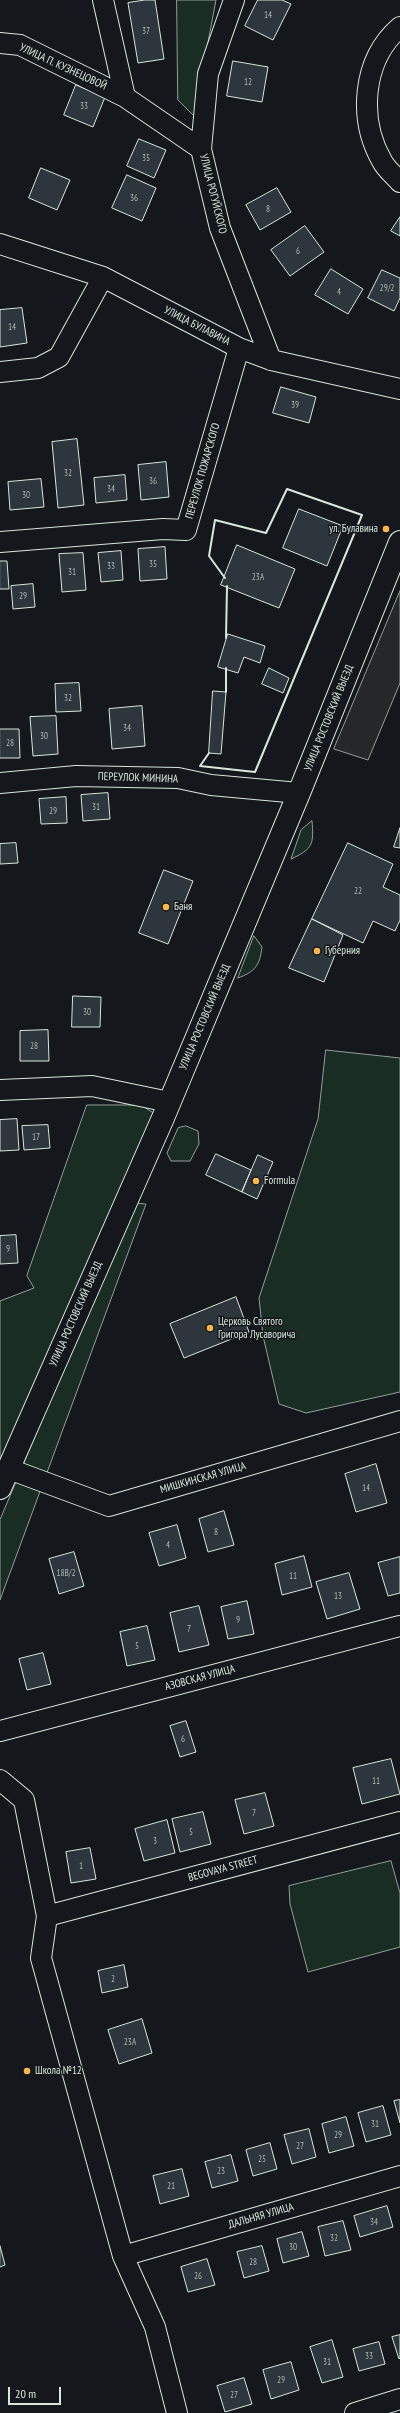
<!DOCTYPE html>
<html>
<head>
<meta charset="utf-8">
<style>
	body { margin:0 }
	#map { position:relative; width:400px; height:2413px; overflow:hidden; background:#14181c; font-family:"PT Sans Narrow",sans-serif }
	canvas { display:block }
	.scale { position:absolute; left:8px; top:2387px; width:53px; height:18px; box-sizing:border-box; border:2px solid #d8e6dc; border-top:0; padding-left:5px; font-size:12px; line-height:14px; white-space:nowrap; color:#d8e6dc; -webkit-text-stroke:3px #14181c; paint-order:stroke }
</style>
</head>
<body>
<div id="map">
<canvas width="400" height="2413"></canvas>
<div class="scale">20 m</div>
</div>
<script>
const g = document.querySelector('canvas').getContext('2d');
g.lineJoin = 'round';
function fillPath(path, color) {
  g.fillStyle = color;
  g.fill(path, 'evenodd');
}
function trace(path, color, width, dash) {
  g.strokeStyle = color;
  g.lineWidth = width;
  g.lineCap = dash ? 'butt' : 'round';
  g.setLineDash(dash || []);
  g.stroke(path);
}
function label(font, color, halo, rows, align = 'center') {
  g.font = font + ' "PT Sans Narrow",sans-serif';
  g.lineWidth = 3;
  g.setLineDash([]);
  g.textBaseline = 'middle';
  g.strokeStyle = halo;
  g.fillStyle = color;
  for (const [text, x, y, turn = 0] of rows) {
    g.save();
    g.translate(x, y);
    g.rotate((+turn || 0) * Math.PI / 180);
    g.textAlign = isNaN(turn) ? turn : align;
    if (halo) g.strokeText(text, 0, 0);
    g.fillText(text, 0, 0);
    g.restore();
  }
}
const green = new Path2D(`
	M177,0h39l-22,116 -16,-16z
	M312,821c2,23 1,28 -21,38l10,-29z
	M254,936l8,11c-2,18 -7,25 -24,31z
	M326,1050l74,8v334l-94,21 -27,-9 -16,-68 -4,-38 59,-179z
	M87,1105h54l14,9 -155,357v-170l34,-13 -7,-12z
	M186,1126l12,5 1,13 -9,17h-19l-4,-8 11,-25z
	M134,1203l12,1 -146,396v-80z
	M391,1861l9,32v54l-92,25 -18,-68 -1,-18z`);
fillPath(green, '#1a2d24');
trace(green, '#939e99', 1);
const parking = new Path2D(`
	M400,591v92l-32,77 -34,-11z`);
fillPath(parking, '#24282b');
trace(parking, '#939e99', 1);
const building = new Path2D(`
	M145,0h10l9,59 -26,4 -10,-60z
	M258,0h24l9,4 -18,36 -28,-14z
	M233,61l35,6 -6,35 -35,-6z
	M76,85l29,12 -12,30 -29,-12z
	M139,139l27,11 -12,28 -27,-12z
	M41,168l29,12 -13,30 -28,-12z
	M127,175l29,13 -14,33 -30,-13z
	M277,188l14,24 -31,18 -14,-25z
	M400,217v19l-9,-5z
	M305,226l19,26 -34,24 -19,-26z
	M331,269l32,20 -15,25 -33,-19z
	M382,270l18,8v20l-6,13 -26,-13z
	M22,308l5,35 -27,4v-37z
	M281,387l35,10 -7,26 -36,-10z
	M77,439l7,66 -26,3 -6,-66z
	M166,462l3,35 -28,3 -3,-35z
	M125,475l2,25 -31,3 -2,-25z
	M41,479l3,28 -34,3 -2,-28z
	M299,509l44,17 -16,40 -44,-18z
	M237,545l58,24 -16,39 -58,-23z
	M165,547l2,32 -27,2 -2,-32z
	M121,551l2,29 -22,2 -3,-29z
	M83,553l3,37 -24,2 -3,-38z
	M0,561h7l2,28h-9z
	M33,584l2,23 -22,2 -2,-23z
	M228,634l37,12 -5,17 -16,-6 -6,16 -20,-6z
	M269,668l20,10 -6,15 -21,-9z
	M79,683l2,28 -25,1 -1,-28z
	M213,691l13,1 -5,62 -12,-1z
	M142,706l3,40 -33,3 -3,-40z
	M56,716l2,38 -25,2 -3,-39z
	M0,729h19l1,29h-20z
	M108,793l2,26 -27,2 -2,-26z
	M66,797l1,26 -26,1 -2,-25z
	M400,828v20l-6,-1z
	M16,843l2,20 -18,1v-20z
	M348,843l45,21 -10,23 17,8v25l-5,11 -22,-10 -10,22 -51,-24z
	M164,870l29,11 -25,63 -29,-11z
	M312,919l31,16 -19,47 -35,-14z
	M73,996l28,1 -1,30h-28z
	M48,1030l1,31h-29v-30z
	M17,1119l2,31 -19,1v-31z
	M48,1125l2,23 -26,2 -2,-24z
	M216,1154l35,16 -9,22 -36,-17z
	M258,1155l15,7 -16,37 -15,-7z
	M16,1235l2,28 -18,1v-28z
	M236,1297l13,35 -65,26 -14,-34z
	M376,1464l11,39 -31,9 -11,-38z
	M224,1511l10,34 -26,7 -9,-33z
	M177,1525l9,33 -27,8 -10,-33z
	M74,1552l10,34 -25,8 -10,-35z
	M304,1556l8,31 -30,8 -7,-31z
	M400,1557v36l-12,3 -10,-33z
	M349,1573l11,36 -33,10 -11,-37z
	M247,1601l7,33 -26,5 -7,-32z
	M199,1606l10,39 -30,7 -9,-39z
	M147,1626l8,34 -28,6 -7,-34z
	M43,1653l8,31 -24,6 -8,-31z
	M186,1721l10,31 -16,5 -10,-31z
	M391,1759l9,35 -38,10 -9,-36z
	M265,1793l9,33 -30,8 -9,-34z
	M203,1812l8,32 -31,8 -8,-33z
	M167,1820l8,33 -31,8 -9,-32z
	M90,1848l6,31 -25,4 -5,-31z
	M124,1965l4,22 -26,6 -4,-22z
	M142,2019l10,34 -33,11 -11,-34z
	M400,2100v23l-6,-22z
	M383,2106l8,29 -25,7 -8,-29z
	M346,2117l8,29 -25,7 -7,-29z
	M309,2129l7,28 -24,7 -8,-29z
	M270,2143l7,26 -24,7 -7,-26z
	M231,2155l7,26 -26,7 -7,-26z
	M182,2169l7,27 -29,8 -7,-28z
	M387,2206l6,21 -33,10 -6,-21z
	M343,2221l8,29 -26,6 -7,-29z
	M302,2232l7,24 -26,7 -6,-24z
	M0,2246l5,19 -5,2z
	M262,2246l7,25 -25,7 -7,-26z
	M207,2259l8,26 -27,7 -7,-25z
	M400,2335v23l-1,1 -7,-22z
	M332,2340l11,37 -21,6 -12,-36z
	M379,2342l6,22 -26,7 -6,-22z
	M291,2362l8,28 -28,9 -8,-29z
	M244,2378l8,26 -27,8 -8,-26z`);
fillPath(building, '#2c363c');
trace(building, '#d8e6dc', 1);
const minor = new Path2D(`
	M103,0l22,97 76,52
	M234,0l-26,74 -7,75 19,79 51,132
	M400,27c-38,33 -42,92 -18,134 4,8 12,14 18,21
	M0,43l20,2 105,52
	M0,244l103,33 136,71 32,12 129,29
	M0,372l38,-4 21,-11 44,-80
	M0,542l163,-13 23,1 53,-182
	M0,783l76,-7 102,2 33,7 88,8
	M0,1090l92,-4 77,16
	M9,1469l100,37 291,-85
	M0,1731l400,-105
	M0,1780l24,20 23,116 -6,42 82,298 32,71 22,86
	M47,1916l353,-94
	M123,2256l277,-80
	M355,2413l45,-14`);
const major = new Path2D(`
	M0,1488l163,-370 136,-325 101,-251`);
trace(minor, '#d8e6dc', 22);
trace(major, '#d8e6dc', 24);
trace(minor, '#14181c', 20);
trace(major, '#14181c', 22);
trace(new Path2D(`
	M226,638l1,-52
	M226,692v-24
	M209,753l-9,13 55,6 107,-257 -75,-26 -21,44 -51,-13 -6,36 16,22`), '#d8e6dc', 2);
for (const [x, y, r, color] of [
	[386,529,4,"#ffb74d"],
	[166,907,4,"#ffb74d"],
	[317,951,4,"#ffb74d"],
	[256,1181,4,"#ffb74d"],
	[210,1328,4,"#ffb74d"],
	[27,2071,4,"#ffb74d"]
]) {
  const dot = new Path2D();
  dot.arc(x, y, r, 0, 2 * Math.PI);
  g.fillStyle = color;
  g.fill(dot);
  trace(dot, '#14181c', 1.5);
}
label('9px', '#adbab4', null, [
	["14",268,15],
	["37",146,31],
	["12",248,82],
	["33",84,106],
	["35",146,158],
	["36",134,198],
	["8",268,209],
	["6",298,251],
	["29/2",387,288],
	["4",339,292],
	["14",12,327],
	["39",295,405],
	["32",68,473],
	["36",153,481],
	["34",111,489],
	["30",26,495],
	["35",153,564],
	["33",111,566],
	["31",72,572],
	["23А",258,577],
	["29",23,596],
	["32",68,698],
	["34",127,728],
	["30",44,736],
	["28",10,743],
	["31",96,807],
	["29",53,811],
	["22",358,891],
	["30",87,1012],
	["28",34,1046],
	["17",36,1137],
	["9",8,1249],
	["14",366,1488],
	["8",216,1532],
	["4",168,1545],
	["18В/2",66,1573],
	["11",293,1576],
	["13",338,1596],
	["9",238,1620],
	["7",189,1629],
	["5",137,1646],
	["6",183,1739],
	["11",376,1781],
	["7",254,1813],
	["5",191,1832],
	["3",155,1841],
	["1",81,1866],
	["2",113,1979],
	["23А",130,2042],
	["31",375,2124],
	["29",338,2135],
	["27",300,2146],
	["25",262,2159],
	["23",221,2171],
	["21",171,2186],
	["34",374,2222],
	["32",334,2238],
	["30",293,2247],
	["28",253,2262],
	["26",198,2276],
	["33",369,2356],
	["31",327,2362],
	["29",281,2380],
	["27",234,2395]
]);
label('11px', '#d8e6dc', '#14181c', [
	["УЛИЦА П. КУЗНЕЦОВОЙ",63,67,25],
	["УЛИЦА РОГУЙСКОГО",213,194,76],
	["УЛИЦА БУЛАВИНА",197,326,27],
	["ПЕРЕУЛОК ПОЖАРСКОГО",203,471,-74],
	["УЛИЦА РОСТОВСКИЙ ВЫЕЗД",329,718,-68],
	["ПЕРЕУЛОК МИНИНА",138,778,2],
	["УЛИЦА РОСТОВСКИЙ ВЫЕЗД",205,1017,-67],
	["УЛИЦА РОСТОВСКИЙ ВЫЕЗД",76,1314,-66],
	["МИШКИНСКАЯ УЛИЦА",203,1478,-16],
	["АЗОВСКАЯ УЛИЦА",200,1678,-15],
	["BEGOVAYA STREET",223,1869,-15],
	["ДАЛЬНЯЯ УЛИЦА",261,2216,-16]
]);
label('11px', '#d8e6dc', '#14181c', [
	["ул. Булавина",378,529,"right"],
	["Баня",174,907],
	["Губерния",325,951],
	["Formula",264,1181],
	["Церковь Святого",218,1322],
	["Григора Лусаворича",218,1335],
	["Школа №12",35,2071]
], 'left');
</script>
</body>
</html>
